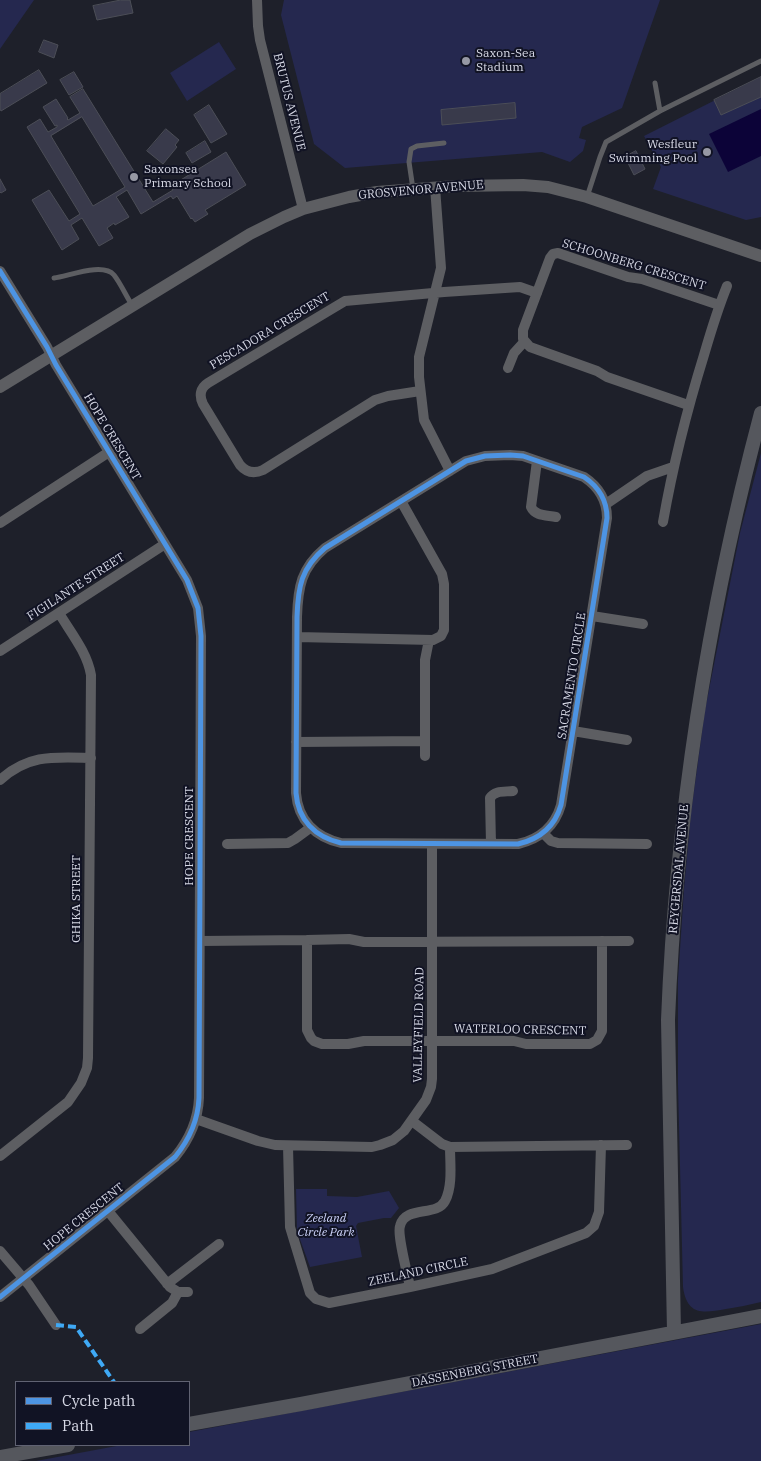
<!DOCTYPE html>
<html>
<head>
<meta charset="utf-8">
<style>
	body { margin:0 }
	#map { position:relative; width:761px; height:1461px; overflow:hidden; background:#1e202a; font-family:"IBM Plex Serif",serif }
	canvas { display:block }
	.legend { position:absolute; left:15px; top:1381px; width:175px; height:65px; box-sizing:border-box; background:#111324; border:1px solid #606272; margin:0; padding:6px 9px; list-style:none; font-size:15px; color:#d7d9e6 }
	.legend li { display:flex; align-items:center; gap:10px; height:25px }
	.legend b { width:25px; border:1px solid #606272 }
</style>
</head>
<body>
<div id="map">
<canvas width="761" height="1461"></canvas>
<ul class="legend">
<li><b style="height:6px;background:#4d94e3"></b>Cycle path</li>
<li><b style="height:6px;background:#3fa9f5"></b>Path</li>
</ul>
</div>
<script>
const g = document.querySelector('canvas').getContext('2d');
g.lineJoin = 'round';
function fillPath(path, color) {
  g.fillStyle = color;
  g.fill(path, 'evenodd');
}
function trace(path, color, width, dash) {
  g.strokeStyle = color;
  g.lineWidth = width;
  g.lineCap = dash ? 'butt' : 'round';
  g.setLineDash(dash || []);
  g.stroke(path);
}
function label(font, color, halo, rows, align = 'center') {
  g.font = font + ' "IBM Plex Serif",serif';
  g.lineWidth = 4;
  g.setLineDash([]);
  g.textBaseline = 'middle';
  g.strokeStyle = halo;
  g.fillStyle = color;
  for (const [text, x, y, turn = 0] of rows) {
    g.save();
    g.translate(x, y);
    g.rotate((+turn || 0) * Math.PI / 180);
    g.textAlign = isNaN(turn) ? turn : align;
    if (halo) g.strokeText(text, 0, 0);
    g.fillText(text, 0, 0);
    g.restore();
  }
}
fillPath(new Path2D(`
	M0,0h34l-34,49z
	M284,0h376l-38,108 -40,19 -3,11 7,2 -3,11 -13,11 -28,-10 -197,16 -31,-24 -33,-129z
	M219,42l17,27 -49,32 -17,-28z
	M761,77v140l-15,3 -93,-31 8,-22 -17,-31z
	M761,453v849c-12,3 -23,5 -35,7 -23,4 -39,7 -43,-22l-5,-202v-105l6,-91 7,-76 14,-103 35,-177z
	M296,1189h31v7l30,1 32,-6 10,17 -8,10h-7l-26,5 -2,3 6,31 -52,10 -13,-36z
	M761,1324v137h-725l86,-16h67v-13z`), '#25284f');
fillPath(new Path2D(`
	M761,109v47l-33,16 -19,-38z`), '#0c0338');
const building = new Path2D(`
	M121,0h9l3,13 -36,7 -4,-14z
	M44,40l14,5 -4,13 -15,-6z
	M39,70l8,13 -46,28 -1,-2v-15z
	M74,72l9,15 -14,8 -9,-15z
	M761,77v20l-40,18 -7,-15z
	M83,89l70,113 20,-12 -2,-4 55,-34 20,33 -41,25 3,4 -13,8 -3,-4 -1,1 -14,-23 -4,3 -2,-3 -30,18 -14,-24 -11,7 1,1 12,19 -14,8 -1,-2 -7,5 6,10 -14,8 -17,-28 -11,7 8,14 -17,11 -30,-50 17,-10 20,31 11,-7 -53,-87 13,-8 8,13 9,-5v-2l-2,1 -12,-19 13,-8 12,19 -1,1 1,1 12,-7 -10,-16zM82,117l43,70 -32,19 -42,-70z
	M515,103l1,15 -74,7 -1,-15z
	M209,105l18,29 -16,9 -17,-28z
	M166,129l13,11 -4,5 2,2 -14,17 -16,-13z
	M205,141l6,11 -19,11 -6,-10z
	M636,151l9,18 -11,6 -9,-18z
	M0,179l6,11 -5,3 -1,-1z`);
fillPath(building, '#393a4b');
trace(building, '#4c4e57', 1);
trace(new Path2D(`
	M655,83l5,28
	M413,189l-4,-27 2,-13 6,-3 27,-3
	M587,197l13,-40 6,-15 54,-31 101,-50
	M54,278c15,-2 49,-16 60,-3 7,9 12,21 18,30`), '#5d5e62', 5);
trace(new Path2D(`
	M257,0l1,26 2,14 43,169
	M435,187l6,81 -22,89v20l5,43 26,51
	M0,271l47,76 9,18 131,215 11,28 3,28 -2,462c-1,23 -10,42 -24,59l-175,140
	M508,368l6,-15 10,-11
	M420,391l-32,5 -13,4 -112,70c-9,4 -17,2 -23,-5l-37,-61c-4,-8 -3,-16 5,-21l137,-82 99,-9 76,-5 17,6
	M688,405l-81,-28 -10,-6 -67,-24 -7,-8v-9l27,-72 3,-4 5,-1 70,24 14,2 77,26
	M510,455l13,1 61,21c15,10 23,23 23,41l-46,287c-6,21 -21,34 -43,39l-177,-1c-26,-6 -43,-23 -45,-50l1,-176c1,-30 4,-49 28,-69l141,-87 19,-5z
	M537,461l-6,46c4,9 15,8 25,10
	M606,504l41,-28 26,-9
	M663,522c10,-57 24,-112 41,-167 7,-24 14,-47 23,-69
	M0,523l109,-71
	M592,616l51,8
	M297,637l136,3 8,-4 3,-6v-46l-2,-10 -41,-73
	M0,651l165,-107
	M573,731l54,9
	M296,742l129,-1
	M425,756v-96l4,-20
	M0,780c29,-26 54,-23 91,-22
	M543,833l8,8 7,2 89,1
	M227,844l61,-1 7,-4 15,-11
	M491,844l-1,-46c5,-8 15,-6 23,-7
	M200,941l107,-1
	M602,941v90l-5,9 -7,4h-64l-12,-3h-150l-16,3h-26l-8,-3 -3,-3 -4,-8v-90l42,-1 15,3 265,-1
	M196,1119l62,22 17,4 97,2 8,-2 13,-5 11,-9 22,-31 5,-13 1,-8v-235
	M412,1121l30,23 8,3 177,-2
	M288,1146l2,81 20,66 6,6 13,4 81,-16 82,-18 94,-36 8,-7 5,-14 2,-67
	M0,1156l68,-54 13,-19 6,-15 1,-10 3,-383c-4,-23 -20,-42 -32,-62
	M108,1211l62,76 8,5h10
	M0,1251l29,34 27,40
	M167,1284l52,-40
	M410,1287c-2,-11 -13,-52 -10,-61 5,-21 37,-9 45,-25 8,-15 5,-38 5,-54
	M140,1329l32,-26 6,-11`), '#5d5e62', 10);
trace(new Path2D(`
	M0,387l250,-153 34,-17 19,-8 46,-12 28,-5 79,-6 67,-1 25,2 39,10 174,59`), '#5d5e62', 12);
trace(new Path2D(`
	M674,1332l-6,-312c8,-206 40,-408 93,-607
	M189,1424l112,-20 460,-88
	M0,1457l68,-12`), '#55575d', 14);
trace(new Path2D(`
	M56,1325l20,2 38,55`), '#3fa9f5', 4, [8, 4]);
trace(new Path2D(`
	M0,271l47,76 9,18 131,215 11,28 3,28 -2,462c-1,23 -10,42 -24,59l-175,140
	M510,455l13,1 61,21c15,10 23,23 23,41l-46,287c-6,21 -21,34 -43,39l-177,-1c-26,-6 -43,-23 -45,-50l1,-176c1,-30 4,-49 28,-69l141,-87 19,-5z`), '#4d94e3', 5);
for (const [x, y, r, color] of [
	[466,61,5,"#9698a4"],
	[707,152,5,"#9698a4"],
	[134,177,5,"#9698a4"]
]) {
  const dot = new Path2D();
  dot.arc(x, y, r, 0, 2 * Math.PI);
  g.fillStyle = color;
  g.fill(dot);
  trace(dot, '#111324', 2);
}
label('12px', '#d7d9e6', '#111324', [
	["Saxon-Sea",476,54],
	["Stadium",476,68],
	["Wesfleur",697,145,"right"],
	["Swimming Pool",697,159,"right"],
	["Saxonsea",144,170],
	["Primary School",144,184]
], 'left');
label('12px', '#d7d9e6', '#111324', [
	["BRUTUS AVENUE",289,102,76],
	["GROSVENOR AVENUE",421,190,-5],
	["SCHOONBERG CRESCENT",634,265,17],
	["PESCADORA CRESCENT",270,331,-31],
	["HOPE CRESCENT",112,437,59],
	["FIGILANTE STREET",76,587,-33],
	["SACRAMENTO CIRCLE",572,676,-81],
	["HOPE CRESCENT",190,836,-90],
	["REYGERSDAL AVENUE",679,869,-85],
	["GHIKA STREET",77,899,-90],
	["VALLEYFIELD ROAD",419,1025,-89],
	["WATERLOO CRESCENT",520,1030,1],
	["HOPE CRESCENT",84,1217,-39],
	["ZEELAND CIRCLE",418,1272,-12],
	["DASSENBERG STREET",475,1371,-11]
]);
label('italic 12px', '#cbd1f8', '#111324', [
	["Zeeland",326,1219],
	["Circle Park",326,1233]
]);
</script>
</body>
</html>
